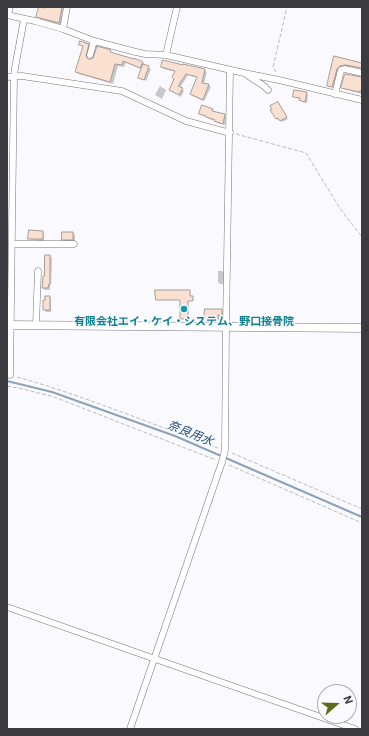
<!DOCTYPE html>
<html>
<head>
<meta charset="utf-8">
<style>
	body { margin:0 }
	#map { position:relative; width:369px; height:736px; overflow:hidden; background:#fafafe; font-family:Roboto,sans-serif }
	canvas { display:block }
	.frame { position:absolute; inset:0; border:8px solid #3c3c40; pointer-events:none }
	.north { position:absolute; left:317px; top:684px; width:40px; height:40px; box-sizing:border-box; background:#fafafe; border:1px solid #aeaeb2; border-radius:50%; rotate:70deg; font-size:11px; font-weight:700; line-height:16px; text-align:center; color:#3c3c40 }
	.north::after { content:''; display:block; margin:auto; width:14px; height:18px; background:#5c6c18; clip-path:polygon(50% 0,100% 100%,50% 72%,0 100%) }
</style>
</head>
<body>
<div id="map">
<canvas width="369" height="736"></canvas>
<div class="frame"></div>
<div class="north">N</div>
</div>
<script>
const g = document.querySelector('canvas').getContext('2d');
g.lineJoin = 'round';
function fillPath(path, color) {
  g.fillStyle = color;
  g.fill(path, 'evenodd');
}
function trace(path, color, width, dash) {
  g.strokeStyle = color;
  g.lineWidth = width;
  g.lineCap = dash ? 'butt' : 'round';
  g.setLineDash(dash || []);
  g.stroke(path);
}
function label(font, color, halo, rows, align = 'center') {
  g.font = font + ' Roboto,"Noto Sans JP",sans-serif';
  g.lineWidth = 3;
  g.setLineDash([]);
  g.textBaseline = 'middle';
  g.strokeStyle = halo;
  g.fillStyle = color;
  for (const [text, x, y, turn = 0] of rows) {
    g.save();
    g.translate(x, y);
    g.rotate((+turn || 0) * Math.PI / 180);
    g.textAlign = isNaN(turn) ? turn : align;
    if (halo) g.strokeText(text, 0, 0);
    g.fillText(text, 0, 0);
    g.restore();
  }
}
fillPath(new Path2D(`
	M47,7h21l-5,20 -21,-7 -5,-4 10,-7z
	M80,44l8,1 3,2 -3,12 1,1 21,-9 3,3 29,8 9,7 -5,12 -7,-4 3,-8 -16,-6 -2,4 -6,-1 -5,18 -34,-10 -3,-2 7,-25z
	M334,57l28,7v5l-14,-3 -6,1 -8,21 -4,-1 -2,-2z
	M184,65l21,5 2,2 -3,12 5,1 2,2 -7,14 -12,-5 -1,-2 7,-16 -10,-3 -8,13 4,3 -3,6 -11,-7 5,-11 1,-7 -12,-3 -2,-2 21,-1z
	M362,78v16l-18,-5 -2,-2z
	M160,86l6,4 -4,9 -7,-4z
	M307,93l1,2 -1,8 -5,-1 -1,-3 -5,-1 -2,-2z
	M279,105l9,14 -6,3 -2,-3 -2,1 -2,-2z
	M212,110l2,1v1l10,3 2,2 -1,8 -8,-2 -1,-2 -7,-2 -9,-6z
	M43,232l1,2v7l-13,-1 -2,-2z
	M73,233l2,2v6h-10l-2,-2z
	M50,256l2,2 -1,27h-1v5h-5l-2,-2z
	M218,271h4l2,2v11h-4l-2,-2z
	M50,297l1,2v13h-5l-2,-2z
	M221,310l2,2v5l-4,-1v4h-12l-2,-2z`), '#0003');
trace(new Path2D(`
	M7,381l45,11 123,44 187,81`), '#8ca2ba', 2);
const building = new Path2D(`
	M39,7l7,1v-1h16l-3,16 -23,-6z
	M80,41l9,3 -3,12 2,3h3l2,-1 4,-12 14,4 -1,2 24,7v-1l9,4 -3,6 -17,-7 -1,4 -7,-1 -5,18 -35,-10 8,-26 -4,-1z
	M334,56l28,7v5l-16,-3 -6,1 -3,3 -5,18 -5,-1z
	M163,60l20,5v-1l22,5 -3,14 7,1 -6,16 -13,-6 7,-17 -11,-3 -8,12 5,2 -4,7 -10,-5 5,-11 -2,-2 3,-6 -14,-4z
	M143,64l6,2 -5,14 -6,-2z
	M345,74l17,3v14h-3v1l-18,-4z
	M294,90l13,2 -2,10 -6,-2 1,-2 -7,-1z
	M278,102l9,15 -7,4 -2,-3 -2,1 -6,-9 2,-1 -2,-3z
	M202,105l11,4 -1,2 13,3 -2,10 -9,-3 1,-1 -9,-3v-1l-7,-2z
	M29,230l14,1v8h-15z
	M62,232h11v8h-11z
	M45,255h5v29h-1l-1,4h-6l1,-12h1z
	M155,290h35v6h3v5h-5v18h-8v-19h-24z
	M45,296h5v14h-7v-10h2z
	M205,309h17v7l-4,-1v4l-14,-1z`);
fillPath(building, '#f9e0d1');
trace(building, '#a79d97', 1);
const street = new Path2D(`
	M7,15l28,6 28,8 31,12 42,11 9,2 21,1 78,18 35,7 83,20
	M8,15l2,-8
	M63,29l4,-22
	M90,55l4,-14
	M166,55l11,-48
	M247,75l17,11 4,4
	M7,77l15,-1 100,15 64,30 44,12
	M335,94l6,-24 4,-1 17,4
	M12,244h62
	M36,325l2,-54
	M10,375l4,-299 1,-8 9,-49
	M7,607l348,122
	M130,729l92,-267 3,-12 1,-123 4,-257`);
const secondary = new Path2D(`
	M7,325l355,3`);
trace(street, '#73747d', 7);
trace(secondary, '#73747d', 9);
trace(new Path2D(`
	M276,72l-3,-5 14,-60
	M236,134l70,19 35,57 21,27
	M17,377c68,19 134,47 201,71
	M7,386l16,3 31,8 162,63
	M232,453l130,56
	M229,465l133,58`), '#bababe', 1, [4, 2]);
trace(street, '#fff', 6);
trace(secondary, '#fff', 8);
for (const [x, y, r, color] of [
	[184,309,4,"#0f9aa8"]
]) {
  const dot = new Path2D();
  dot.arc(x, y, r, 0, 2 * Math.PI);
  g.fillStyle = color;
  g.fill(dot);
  trace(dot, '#fafafe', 1.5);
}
label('bold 11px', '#0d838f', '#fafafe', [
	["有限会社エイ・ケイ・システム、野口接骨院",184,322]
]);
label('italic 12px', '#28527e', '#fafafe', [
	["奈良用水",190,434,22]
]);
</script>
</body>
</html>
